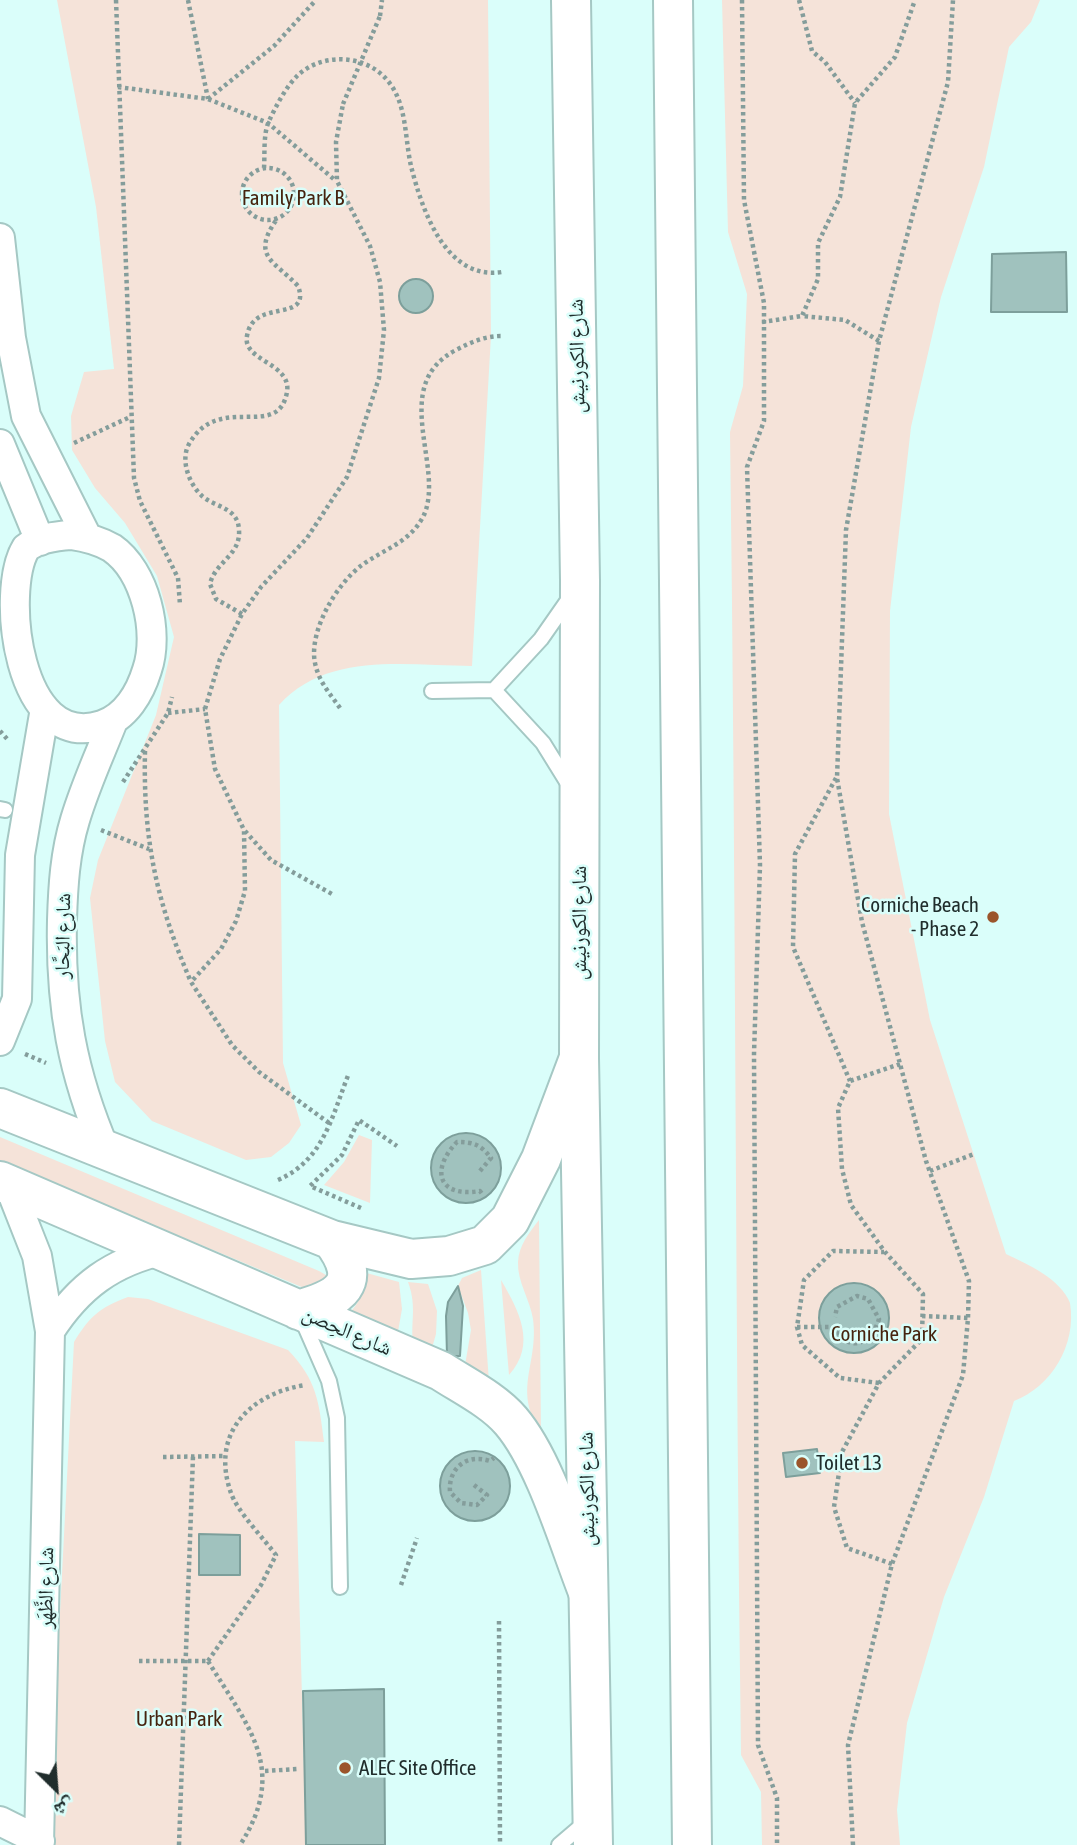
<!DOCTYPE html>
<html>
<head>
<meta charset="utf-8">
<style>
	body { margin:0 }
	#map { position:relative; width:1077px; height:1845px; overflow:hidden; background:#dafefa; font-family:"Asap Condensed","Noto Naskh Arabic",sans-serif }
	canvas { display:block }
	.north { position:absolute; left:21px; top:1754px; width:70px; height:70px; -webkit-text-stroke:5px #dafefa; paint-order:stroke; rotate:155deg; font-size:19px; font-weight:700; line-height:28px; text-align:center; color:#202d2c }
	.north::after { content:''; display:block; margin:auto; width:24px; height:32px; background:#202d2c; clip-path:polygon(50% 0,100% 100%,50% 72%,0 100%) }
</style>
</head>
<body>
<div id="map">
<canvas width="1077" height="1845"></canvas>
<div class="north">ش</div>
</div>
<script>
const g = document.querySelector('canvas').getContext('2d');
g.lineJoin = 'round';
function fillPath(path, color) {
  g.fillStyle = color;
  g.fill(path, 'evenodd');
}
function trace(path, color, width, dash) {
  g.strokeStyle = color;
  g.lineWidth = width;
  g.lineCap = dash ? 'butt' : 'round';
  g.setLineDash(dash || []);
  g.stroke(path);
}
function label(font, color, halo, rows, align = 'center') {
  g.font = font + ' "Asap Condensed","Noto Naskh Arabic",sans-serif';
  g.lineWidth = 5;
  g.setLineDash([]);
  g.textBaseline = 'middle';
  g.strokeStyle = halo;
  g.fillStyle = color;
  for (const [text, x, y, turn = 0] of rows) {
    g.save();
    g.translate(x, y);
    g.rotate((+turn || 0) * Math.PI / 180);
    g.textAlign = isNaN(turn) ? turn : align;
    if (halo) g.strokeText(text, 0, 0);
    g.fillText(text, 0, 0);
    g.restore();
  }
}
fillPath(new Path2D(`
	M57,0h431l3,336 -19,330c-65,0 -144,-15 -193,39l4,358 18,62 -12,18 -18,14 -25,3 -94,-39 -37,-39 -10,-41 -15,-143 8,-38 58,-145 18,-78 -17,-61 -32,-53 -30,-35 -23,-38 -1,-34 13,-44 30,-3 -18,-162z
	M722,0h318l-9,22 -22,25 -25,120 -43,130 -30,130 -21,184 -1,203 41,206 76,234c21,10 55,25 64,49 7,42 -19,84 -56,98l-30,96 -40,100 -37,126 -10,87 3,35h-138l-1,-53 -20,-37c-6,-441 -5,-882 -11,-1323l13,-46 4,-92 -19,-62z
	M359,1135l13,5 -2,63 -46,-18 20,-23z
	M0,1137l319,134 7,4 2,8 -12,10 -316,-132z
	M539,1220l2,213c-29,-44 -2,-68 -8,-114 -3,-19 -16,-38 -15,-57 1,-17 11,-29 21,-42z
	M481,1270l8,112 -25,-11 7,-41 -3,-17 -10,-27 4,-8z
	M363,1272l36,10 3,27 -6,34 -49,-27c13,-14 18,-25 16,-44z
	M501,1280c18,31 36,64 8,95z
	M408,1282l20,2 9,27 -1,23 -6,21 -16,-6c-5,-25 4,-40 -6,-67z
	M128,1297l20,2 140,51c29,30 31,52 36,92l-29,-1 11,404h-258l26,-503c16,-26 25,-34 54,-45z`), '#f5e3d9');
const building = new Path2D(`
	M1066,252l1,60h-76l1,-58z
	M399 296a17 17 0 1 1 34 0a17 17 0 1 1-34 0Z
	M431 1168a35 35 0 1 1 70 0a35 35 0 1 1-70 0Z
	M819 1318a35 35 0 1 1 70 0a35 35 0 1 1-70 0Z
	M458,1286l5,20 -3,50h-13l-1,-40 2,-14z
	M817,1449l3,24 -34,4 -3,-24z
	M440 1486a35 35 0 1 1 70 0a35 35 0 1 1-70 0Z
	M199,1534l41,1v40h-41z
	M384,1689l1,156h-79l-3,-154z`);
fillPath(building, '#a0c2be');
trace(building, '#7d9f9b', 2);
const lane = new Path2D(`
	M494,690l49,53 26,42
	M432,691l62,-1 47,-51 30,-43
	M0,809l5,1
	M301,1317l28,64 8,37 3,169
	M559,1845l27,-23`);
const street = new Path2D(`
	M0,238l11,100 15,78 61,121
	M0,444l40,97
	M71,535c14,2 29,6 41,13 33,23 48,84 35,122 -7,23 -21,47 -45,55 -85,28 -102,-135 -76,-177 12,-10 30,-12 45,-13z
	M0,1041l17,-42 3,-144 24,-141
	M106,1152c-34,-79 -46,-146 -44,-232 1,-34 3,-67 13,-100 10,-34 25,-66 38,-99
	M9,1185l28,71 13,75 -11,514
	M50,1331c29,-45 62,-69 114,-81
	M0,1821l40,20`);
const secondary = new Path2D(`
	M0,1108l332,132 79,19 38,-3 36,-11 25,-25 31,-61 38,-101
	M0,1181l441,190c23,15 52,29 70,50 34,40 57,120 77,171
	M298,1310c42,-12 67,-26 34,-70`);
const highway = new Path2D(`
	M571,0l9,580 -1,478 14,787
	M673,0l19,1845`);
trace(lane, '#a5c8c4', 18);
trace(street, '#a5c8c4', 32);
trace(secondary, '#a5c8c4', 42);
trace(highway, '#a5c8c4', 42);
trace(new Path2D(`
	M116,0l18,478 6,23 38,77 2,27
	M188,0l20,99
	M742,0l2,200 20,103v118l-17,46 13,398 -6,189 4,691 19,53v47
	M799,0l13,51 13,11 30,41
	M380,16l2,-16
	M118,87l90,12 60,24 68,58
	M208,99l66,-53 42,-46
	M242 194a26 26 0 1 1 52 0a26 26 0 1 1-52 0Z
	M264,168c1,-14 -1,-34 5,-47 7,-15 17,-34 28,-45 26,-25 73,-22 94,9 16,23 14,55 20,81 11,44 35,115 91,106
	M762,322l40,-6
	M879,341l-34,-21 -43,-4 16,-37v-36l22,-46 15,-94 40,-46 20,-57
	M74,443l56,-26
	M242,614l-26,-15 -6,-15c5,-22 31,-29 29,-54 -1,-23 -23,-22 -37,-34 -13,-12 -22,-36 -13,-52 30,-53 89,-2 98,-52 5,-29 -45,-31 -40,-56 6,-39 65,-12 51,-50 -23,-25 -48,-29 -21,-67
	M340,708c-9,-13 -20,-25 -24,-41 -10,-32 20,-83 46,-102 22,-16 47,-22 61,-48 24,-48 -36,-131 33,-167 15,-8 29,-14 45,-14
	M168,713l37,-4
	M0,731l8,9
	M145,751c-2,88 11,150 46,231
	M836,778l-41,76 -2,93 57,134
	M123,782l45,-69 4,-16
	M101,830l48,19
	M245,831l26,29 61,34
	M25,1054l21,9
	M329,1123l-70,-51 -27,-27 -41,-63 30,-33 15,-28 9,-30 -1,-61 -29,-61 -10,-60 15,-50 22,-45 19,-27 46,-49 40,-61 32,-99 5,-48 -4,-48 -10,-36 -33,-65 -1,-39 7,-38
	M480,1171l11,-13c-10,-13 -17,-16 -34,-16 -27,28 -19,56 23,49l3,4
	M930,1171l44,-17
	M278,1180c46,-20 54,-64 71,-107
	M361,1208l-51,-22 32,-31 17,-35 38,26
	M922,1316l46,2
	M797,1327h36c16,26 38,19 46,-8l-11,-20 -11,-3 -20,11 -2,10
	M879,1383l-39,-5 -38,-33 -5,-18 7,-47 29,-29 51,1
	M163,1457l63,-1
	M474,1485l13,10 -10,10 -16,-2 -11,-11c-2,-23 16,-39 40,-31l4,-3
	M892,1564l-45,-16 -13,-41 8,-55 37,-69 43,-44 1,-45 -38,-42 -34,-47 -9,-36 -4,-61 12,-27 50,-17
	M401,1585l16,-47
	M499,1621l1,224
	M139,1661h69
	M208,1661l53,-76 15,-30c-12,-16 -39,-44 -45,-62 -21,-59 18,-99 74,-108
	M208,1661c40,66 81,108 32,184
	M265,1771l32,-2
	M179,1845l14,-389
	M853,1845l-5,-100 44,-181 71,-189 5,-57 1,-37 -43,-120 -64,-239 -25,-144 9,-248 33,-189 69,-259 5,-82`), '#849d9b', 4.5, [3.5, 3.5]);
trace(lane, '#fff', 14);
trace(street, '#fff', 28);
trace(secondary, '#fff', 38);
trace(highway, '#fff', 38);
trace(new Path2D(`
	M343,104l37,-88`), '#849d9b', 4.5, [3.5, 3.5]);
for (const [x, y, r, color] of [
	[993,917,7,"#9b552b"],
	[802,1463,7,"#9b552b"],
	[345,1768,7,"#9b552b"]
]) {
  const dot = new Path2D();
  dot.arc(x, y, r, 0, 2 * Math.PI);
  g.fillStyle = color;
  g.fill(dot);
  trace(dot, '#dafefa', 2.5);
}
label('21px', '#46230e', '#dafefa', [
	["Family Park B",293,198],
	["Corniche Park",884,1334],
	["Urban Park",179,1719]
]);
label('21px', '#202d2c', '#dafefa', [
	["شارع الكورنيش",577,356,-91],
	["شارع الكورنيش",579,923,-90],
	["شارع البَحَّار",63,936,-89],
	["شارع الحِصن",347,1331,23],
	["شارع الكورنيش",587,1489,-91],
	["شارع الظَّهَر",46,1588,-89]
]);
label('21px', '#202d2c', '#dafefa', [
	["Corniche Beach",979,905,"right"],
	["- Phase 2",979,929,"right"],
	["Toilet 13",816,1463],
	["ALEC Site Office",359,1768]
], 'left');
</script>
</body>
</html>
